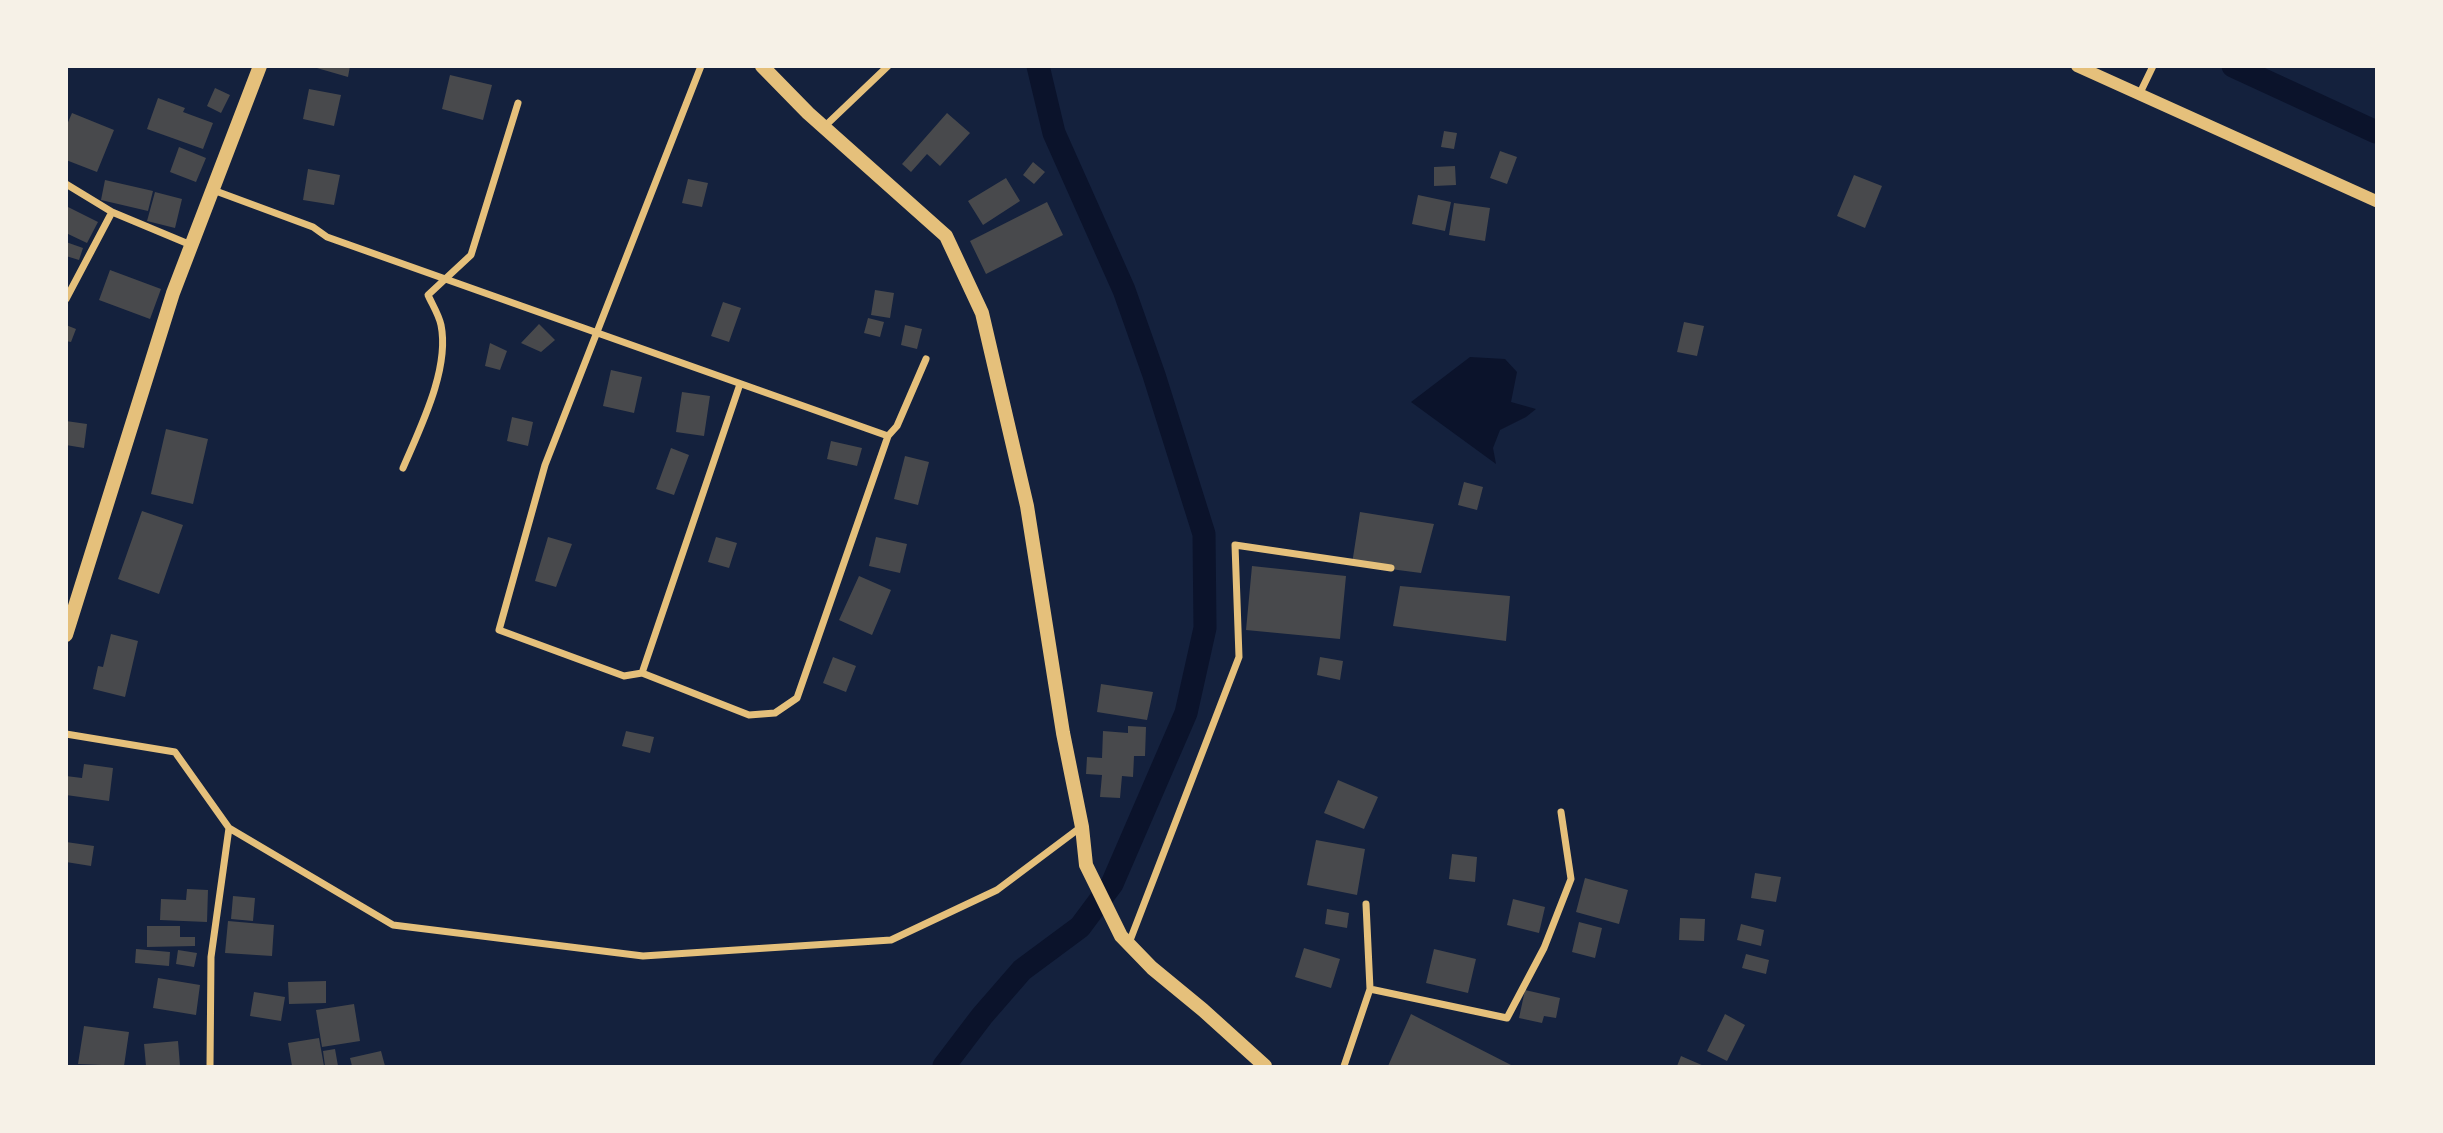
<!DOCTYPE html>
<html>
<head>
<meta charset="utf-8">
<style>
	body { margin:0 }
	#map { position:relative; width:2443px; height:1133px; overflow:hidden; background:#14213d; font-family:Barlow,sans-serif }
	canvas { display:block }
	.frame { position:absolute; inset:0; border:68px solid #f6f1e7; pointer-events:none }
</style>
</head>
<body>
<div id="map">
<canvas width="2443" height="1133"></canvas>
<div class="frame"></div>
</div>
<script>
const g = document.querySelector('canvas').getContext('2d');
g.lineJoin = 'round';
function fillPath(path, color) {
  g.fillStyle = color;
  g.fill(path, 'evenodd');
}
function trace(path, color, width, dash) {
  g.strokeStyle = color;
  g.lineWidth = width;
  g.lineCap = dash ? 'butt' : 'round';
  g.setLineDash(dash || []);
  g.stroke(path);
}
fillPath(new Path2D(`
	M1470,357l35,2 12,13 -6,30 25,7 -10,8 -26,13 -7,18 3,16 -85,-62z`), '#0b132b');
trace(new Path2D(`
	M2233,66l143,66
	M944,1066l38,-50 40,-46 58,-43 32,-43 74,-171 19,-85 -1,-94 -50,-159 -30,-85 -70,-157 -16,-67`), '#0b132b', 23);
fillPath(new Path2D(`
	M310,66h40l-2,11z
	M450,75l42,10 -9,35 -41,-11z
	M215,88l15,7 -9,18 -14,-7z
	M309,89l32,6 -7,31 -31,-7z
	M158,98l27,10 -2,4 30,11 -10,26 -56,-20z
	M72,113l42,17 -17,42 -31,-12v-33z
	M947,113l23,20 -30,33 -13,-12 -16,18 -9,-8z
	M1444,131l13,2 -3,16 -13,-2z
	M179,147l27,11 -10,24 -26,-10z
	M1500,151l17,6 -10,27 -17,-6z
	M1033,162l12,10 -11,12 -11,-9z
	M1455,166l1,19 -22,1v-19z
	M308,169l32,6 -6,30 -31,-5z
	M1854,175l28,11 -17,42 -28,-12z
	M1006,178l14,23 -37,24 -15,-24z
	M688,179l20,4 -6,24 -20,-4z
	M105,180l48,11 -5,20 -47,-11z
	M155,192l27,7 -7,29 -28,-7z
	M1418,195l33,7 -6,29 -33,-7z
	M1047,202l16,33 -77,39 -16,-33z
	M1454,203l36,5 -5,33 -36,-6z
	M66,206l32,16 -11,21 -21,-10z
	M66,242l17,6 -4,12 -13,-4z
	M110,270l51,19 -11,30 -51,-19z
	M875,290l19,3 -4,25 -19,-3z
	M723,302l18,6 -12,34 -18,-6z
	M868,318l16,4 -4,15 -16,-4z
	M1684,322l20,4 -7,30 -20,-4z
	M539,324l16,16 -14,12 -20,-9z
	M66,325l10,4 -5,13 -5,-1z
	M905,325l17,4 -5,20 -16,-4z
	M490,343l17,8 -7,19 -15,-4z
	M611,370l31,7 -8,36 -31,-7z
	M682,392l28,4 -6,40 -28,-4z
	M512,417l21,5 -5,24 -21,-5z
	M66,421l21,3 -3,24 -18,-3z
	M166,429l42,10 -15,65 -42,-10z
	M831,441l31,7 -5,18 -30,-7z
	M671,448l18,7 -15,40 -18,-6z
	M905,456l24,6 -11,43 -24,-6z
	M1464,482l19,5 -6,23 -19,-5z
	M142,511l41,14 -24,69 -41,-15z
	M1360,512l74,12 -13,49 -69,-9z
	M548,537l24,7 -16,43 -21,-6z
	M716,537l21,6 -8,25 -21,-6z
	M876,537l31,7 -7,29 -31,-7z
	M1252,566l94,10 -6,63 -94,-9z
	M859,576l32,14 -19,45 -33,-15z
	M1400,586l110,10 -4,45 -113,-15z
	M111,634l27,7 -13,56 -32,-8 5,-23 5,1z
	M833,657l23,9 -10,26 -23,-9z
	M1320,657l23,4 -3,19 -23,-5z
	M1101,684l52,8 -6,28 -50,-8z
	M1128,726l18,1 -1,29h-11l-1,21 -11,-1 -2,22 -20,-1 2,-22 -16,-1 1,-17 15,1 1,-27 25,2z
	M626,731l28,6 -4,16 -28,-7z
	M84,764l29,4 -4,33 -43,-6v-19l16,2z
	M1338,780l40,17 -14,32 -40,-16z
	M1316,840l49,9 -8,46 -50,-10z
	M66,842l28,4 -3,20 -25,-4z
	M1452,854l25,3 -2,25 -26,-3z
	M1755,873l26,4 -5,25 -25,-4z
	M1585,878l43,12 -9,34 -43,-12z
	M187,889l21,1 -1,32 -47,-2 1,-21 25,1z
	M233,896l22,2 -2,23 -22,-2z
	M1513,899l32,8 -6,26 -32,-8z
	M1327,909l22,4 -2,15 -22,-4z
	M1680,918l25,1 -1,22 -25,-1z
	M228,921l46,4 -2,31 -47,-3z
	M1579,922l23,6 -7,30 -23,-6z
	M1741,924l23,6 -3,16 -24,-6z
	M147,926h33v11h15v9l-48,1z
	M1304,948l36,11 -9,29 -36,-11z
	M136,949l34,3 -1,14 -34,-3z
	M1434,949l42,10 -8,34 -42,-10z
	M178,950l19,3 -3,14 -18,-3z
	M1746,954l23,6 -3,14 -24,-6z
	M158,978l42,7 -4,30 -43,-7z
	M326,981v22l-37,1 -1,-22z
	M1525,990l35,8 -4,20 -12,-2 -2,7 -23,-5z
	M254,992l31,5 -4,24 -31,-5z
	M354,1004l6,37 -38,6 -6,-37z
	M1411,1014l102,52h-125z
	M1725,1014l20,11 -18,36 -20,-10z
	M84,1026l45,6 -5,34 -46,-2z
	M319,1038l5,28h-32l-4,-23z
	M178,1041l2,25h-34l-2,-22z
	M335,1049l3,17h-13l-2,-15z
	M381,1051l4,15h-33l-2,-8z
	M1681,1056l23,10h-27z`), '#48494c');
trace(new Path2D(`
	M701,66l-156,399 -46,165 125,46 18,-3 107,42 26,-2 22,-15 91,-262 9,-10 29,-67
	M2139,95l14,-29
	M824,127l64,-61
	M66,184l46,28 79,33
	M213,190l100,37 14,10 561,199
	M66,299l46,-87
	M403,468c17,-40 47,-99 38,-143 -2,-10 -9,-21 -13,-30l43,-40 47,-152
	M642,673l98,-289
	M66,734l109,18 54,76 164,97 250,31 248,-16 106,-50 84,-63
	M1129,943l110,-286 -4,-112 156,23
	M1370,989l137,29 37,-70 27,-69 -10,-67
	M210,1066l1,-109 18,-129
	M1344,1066l26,-77 -4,-85`), '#e5c07b', 7);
trace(new Path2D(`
	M2077,66l299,135`), '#e5c07b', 12);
trace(new Path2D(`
	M762,66l46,47 138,123 36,77 45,193 36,227 19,94 4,38 35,71 31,32 51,42 62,56
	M66,635l107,-342 87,-227`), '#e5c07b', 14);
</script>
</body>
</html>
